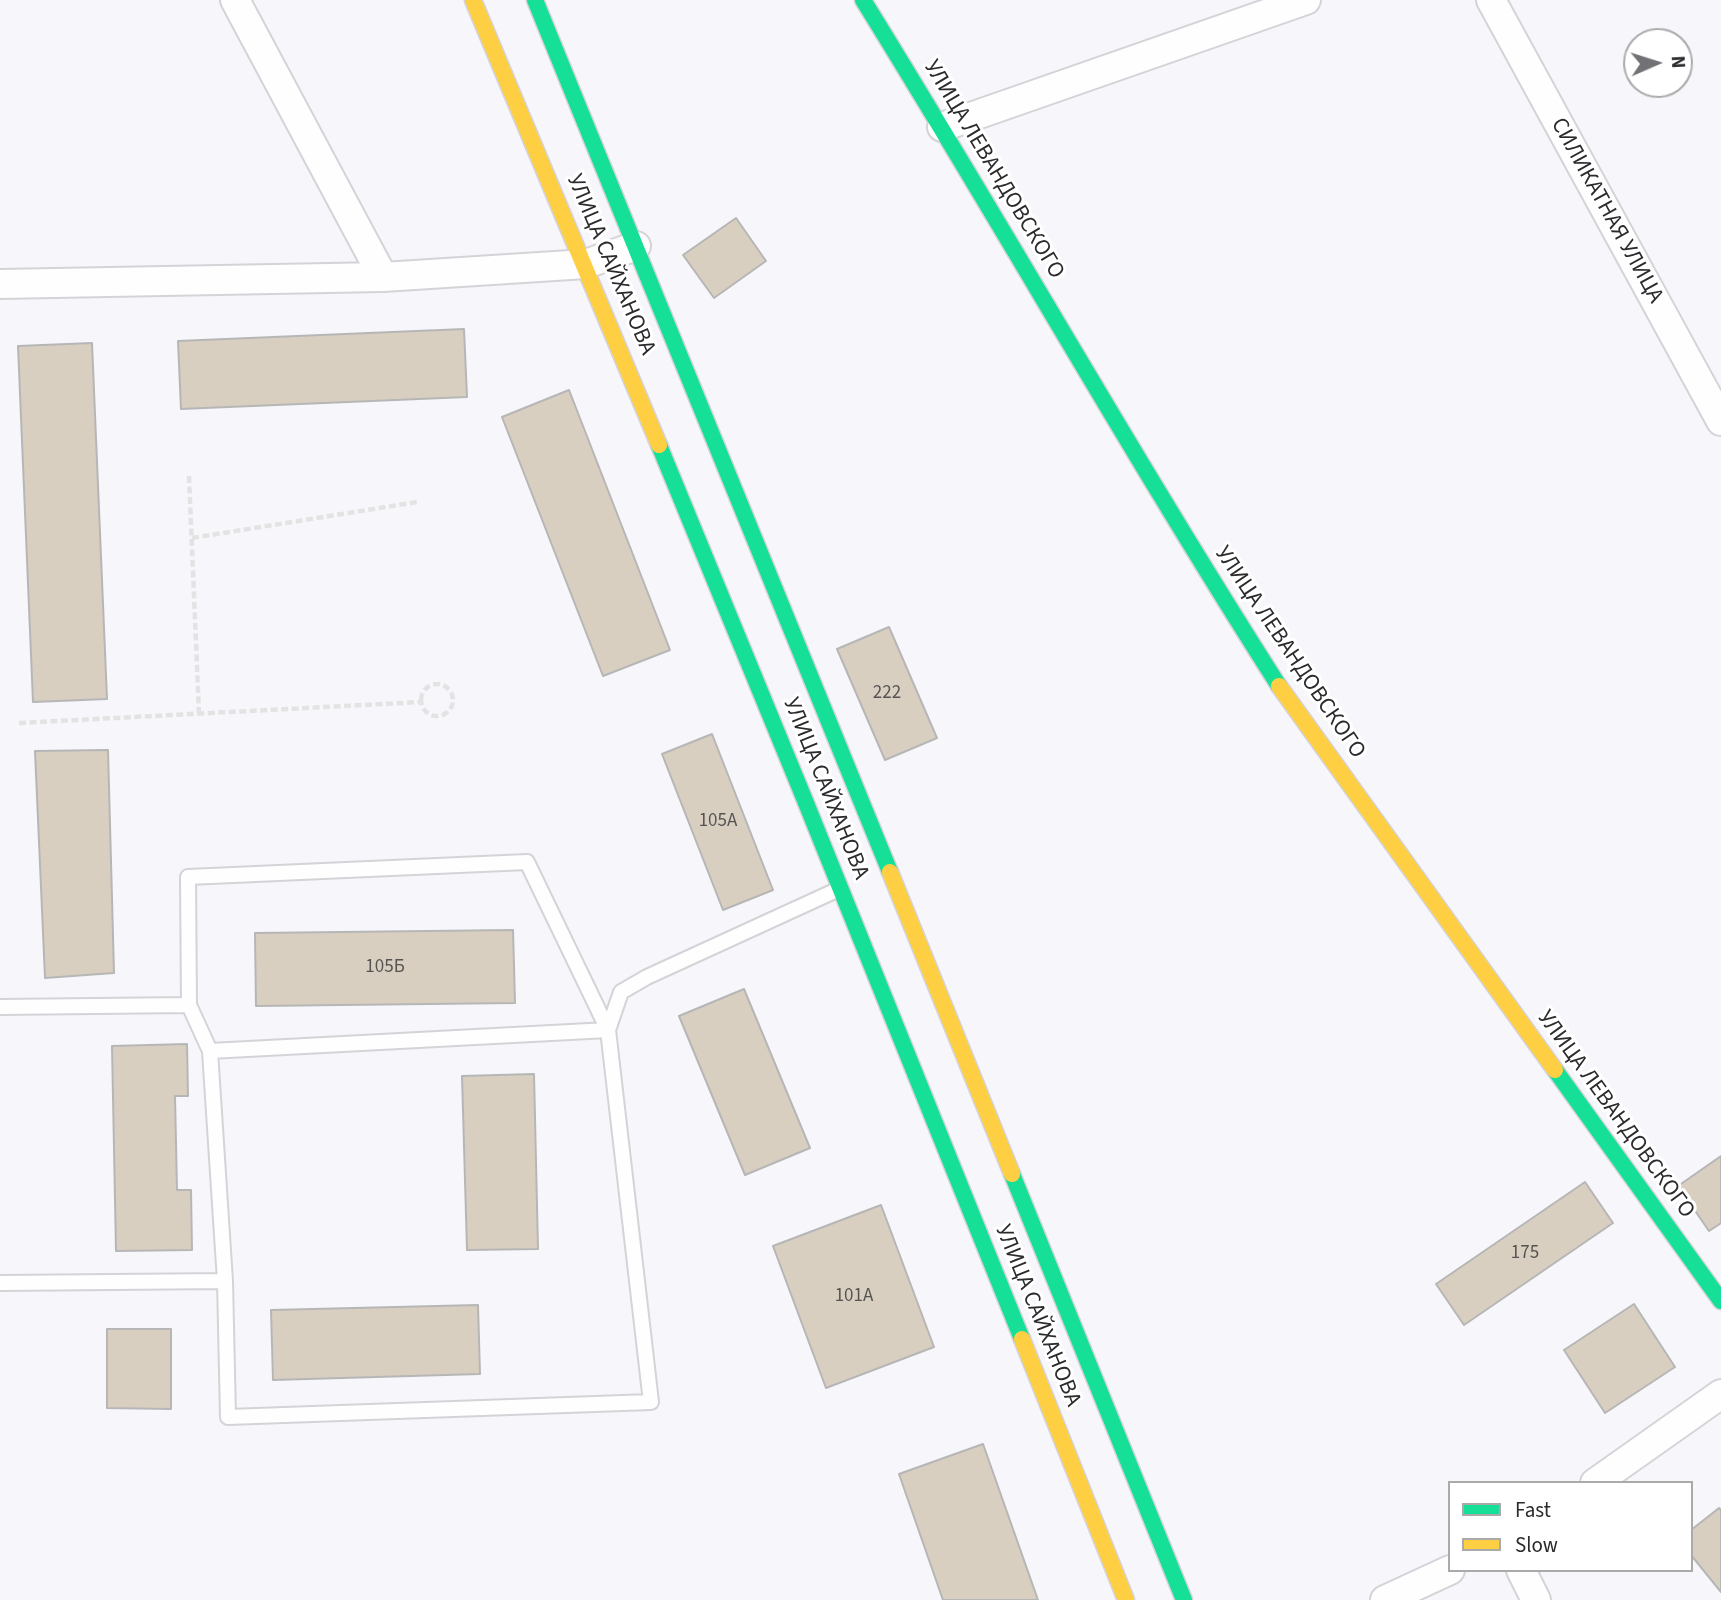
<!DOCTYPE html>
<html>
<head>
<meta charset="utf-8">
<style>
	body { margin:0 }
	#map { position:relative; width:1721px; height:1600px; overflow:hidden; background:#f7f7fb; font-family:"Source Sans 3",sans-serif }
	canvas { display:block }
	.legend { position:absolute; left:1448px; top:1481px; width:245px; height:91px; box-sizing:border-box; background:#fff; border:2px solid #aaaaab; margin:0; padding:9px 12px; list-style:none; font-size:21px; color:#2b2b2e }
	.legend li { display:flex; align-items:center; gap:14px; height:35px }
	.legend b { width:35px; border:2px solid #aaaaab }
	.north { position:absolute; left:1623px; top:28px; width:70px; height:70px; box-sizing:border-box; background:#fff; border:2px solid #aaaaab; border-radius:50%; rotate:87deg; font-size:19px; font-weight:700; line-height:28px; text-align:center; color:#2b2b2e }
	.north::after { content:''; display:block; margin:auto; width:24px; height:32px; background:#727276; clip-path:polygon(50% 0,100% 100%,50% 72%,0 100%) }
</style>
</head>
<body>
<div id="map">
<canvas width="1721" height="1600"></canvas>
<ul class="legend">
<li><b style="height:9px;background:#16e098"></b>Fast</li>
<li><b style="height:9px;background:#ffcf43"></b>Slow</li>
</ul>
<div class="north">N</div>
</div>
<script>
const g = document.querySelector('canvas').getContext('2d');
g.lineJoin = 'round';
function fillPath(path, color) {
  g.fillStyle = color;
  g.fill(path, 'evenodd');
}
function trace(path, color, width, dash) {
  g.strokeStyle = color;
  g.lineWidth = width;
  g.lineCap = dash ? 'butt' : 'round';
  g.setLineDash(dash || []);
  g.stroke(path);
}
function label(font, color, halo, rows, align = 'center') {
  g.font = font + ' "Source Sans 3",sans-serif';
  g.lineWidth = 6;
  g.setLineDash([]);
  g.textBaseline = 'middle';
  g.strokeStyle = halo;
  g.fillStyle = color;
  for (const [text, x, y, turn = 0] of rows) {
    g.save();
    g.translate(x, y);
    g.rotate((+turn || 0) * Math.PI / 180);
    g.textAlign = isNaN(turn) ? turn : align;
    if (halo) g.strokeText(text, 0, 0);
    g.fillText(text, 0, 0);
    g.restore();
  }
}
const building = new Path2D(`
	M736,218l30,43 -52,37 -31,-43z
	M464,329l3,68 -286,12 -3,-68z
	M92,343l15,356 -74,3 -15,-356z
	M569,390l101,260 -67,26 -101,-259z
	M889,627l48,111 -52,22 -48,-111z
	M712,734l61,156 -50,20 -61,-156z
	M108,750l6,223 -69,5 -10,-227z
	M513,930l2,73 -259,3 -1,-73z
	M744,989l66,159 -65,27 -66,-159z
	M187,1044l1,52h-13l2,94h14l1,60 -76,1 -4,-205z
	M534,1074l4,175 -71,1 -5,-174z
	M1721,1156v67l-12,8 -31,-45z
	M1585,1182l28,41 -149,102 -28,-41z
	M881,1205l53,142 -108,41 -53,-142z
	M1634,1304l41,63 -70,46 -41,-63z
	M478,1305l2,69 -207,6 -2,-70z
	M107,1329h64v80l-64,-1z
	M983,1444l55,156h-95l-44,-126z
	M1719,1508l2,2v82l-30,-37v-25z`);
fillPath(building, '#d9cfc0');
trace(building, '#b7b6b7', 2);
const lane = new Path2D(`
	M189,1005l-1,-128 339,-15 81,168 -398,21
	M0,1007l189,-2 21,46 15,230 3,136 423,-15 -43,-372 13,-38 26,-15 192,-88
	M0,1283l225,-2`);
const street = new Path2D(`
	M235,0l148,277
	M1491,0l230,421
	M942,127l364,-127
	M0,284l383,-7 203,-13 50,-18
	M1595,1483l126,-89
	M1521,1570l15,30
	M1385,1600l65,-30`);
const fast = new Path2D(`
	M535,0l355,872
	M863,0c141,227 272,461 416,686
	M659,445l145,353 218,541
	M1555,1070l166,231
	M1012,1174l172,426`);
const slow = new Path2D(`
	M473,0l186,445
	M1279,686l276,384
	M890,872l122,302
	M1022,1339l104,261`);
trace(lane, '#d4d4d8', 18);
trace(street, '#d4d4d8', 32);
trace(fast, '#d4d4d8', 19);
trace(slow, '#d4d4d8', 19);
trace(new Path2D(`
	M189,476l10,238
	M192,538l225,-36
	M421 700a16 16 0 1 1 32 0a16 16 0 1 1-32 0Z
	M19,723l402,-21`), '#e3e3e4', 4.5, [7, 3.5]);
trace(lane, '#fefefe', 14);
trace(street, '#fefefe', 28);
trace(fast, '#16e098', 16);
trace(slow, '#ffcf43', 16);
label('19px', '#565452', null, [
	["222",887,694],
	["105А",718,822],
	["105Б",385,968],
	["175",1525,1254],
	["101А",854,1297]
]);
label('23px', '#2b2b2e', '#fff', [
	["УЛИЦА ЛЕВАНДОВСКОГО",993,170,59],
	["СИЛИКАТНАЯ УЛИЦА",1606,211,61],
	["УЛИЦА САЙХАНОВА",610,265,67],
	["УЛИЦА ЛЕВАНДОВСКОГО",1289,653,56],
	["УЛИЦА САЙХАНОВА",825,789,68],
	["УЛИЦА ЛЕВАНДОВСКОГО",1615,1115,54],
	["УЛИЦА САЙХАНОВА",1037,1316,68]
]);
</script>
</body>
</html>
